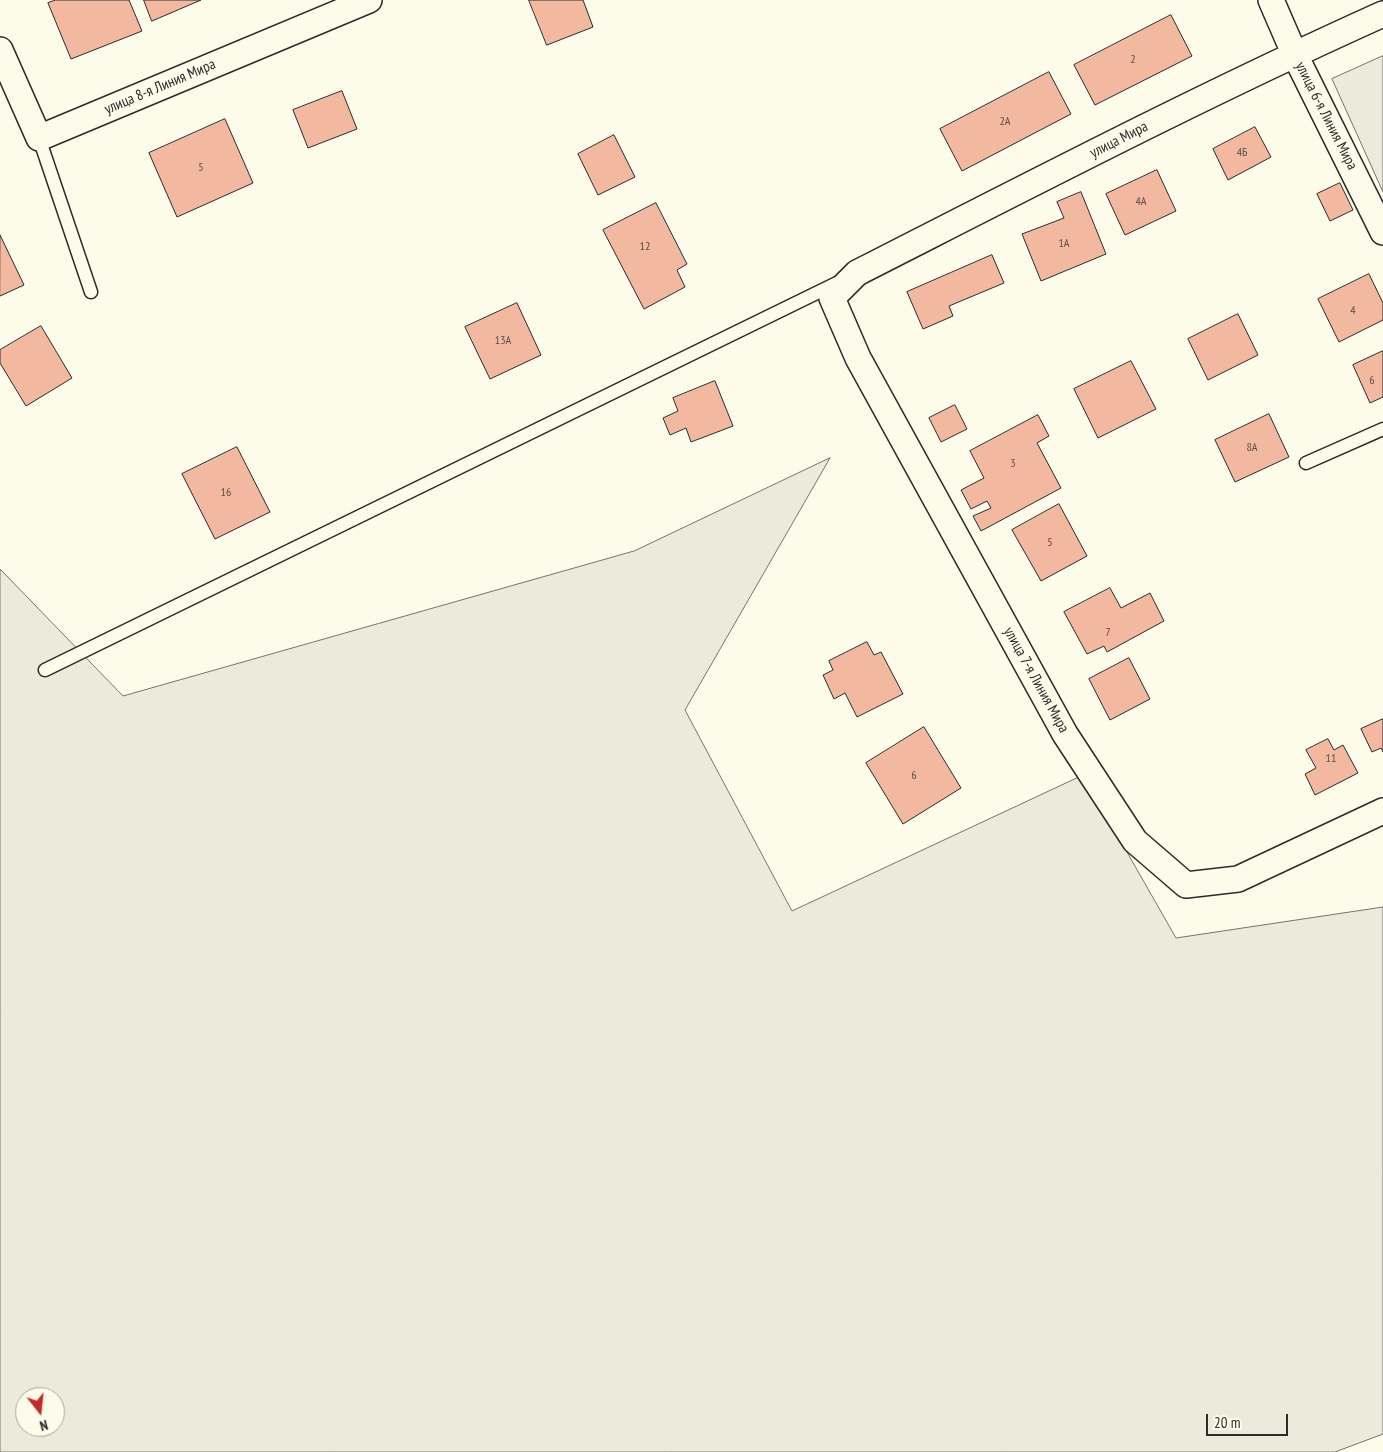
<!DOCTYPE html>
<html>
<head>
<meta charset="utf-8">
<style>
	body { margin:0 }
	#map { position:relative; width:1383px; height:1452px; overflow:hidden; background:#fdfbea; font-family:"PT Sans Narrow",sans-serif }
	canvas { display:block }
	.north { position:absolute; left:15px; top:1387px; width:50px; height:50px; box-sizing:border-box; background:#fdfbea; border:1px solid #a9a89e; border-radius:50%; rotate:164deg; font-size:14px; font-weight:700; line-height:20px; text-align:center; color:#2b2b2b }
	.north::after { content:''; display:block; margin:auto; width:18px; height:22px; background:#c62828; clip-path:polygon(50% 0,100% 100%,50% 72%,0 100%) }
	.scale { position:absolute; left:1206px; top:1414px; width:82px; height:22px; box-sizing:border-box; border:2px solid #2b2b2b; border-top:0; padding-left:6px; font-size:15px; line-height:18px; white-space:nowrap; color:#2b2b2b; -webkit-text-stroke:4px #fdfbea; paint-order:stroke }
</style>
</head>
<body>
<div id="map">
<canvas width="1383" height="1452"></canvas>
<div class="north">N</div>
<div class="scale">20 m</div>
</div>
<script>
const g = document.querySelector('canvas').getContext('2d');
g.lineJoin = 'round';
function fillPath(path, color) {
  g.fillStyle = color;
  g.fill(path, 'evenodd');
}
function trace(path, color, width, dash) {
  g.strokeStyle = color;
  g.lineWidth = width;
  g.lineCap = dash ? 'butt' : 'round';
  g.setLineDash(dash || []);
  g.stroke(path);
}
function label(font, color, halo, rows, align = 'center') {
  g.font = font + ' "PT Sans Narrow",sans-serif';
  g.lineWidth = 4;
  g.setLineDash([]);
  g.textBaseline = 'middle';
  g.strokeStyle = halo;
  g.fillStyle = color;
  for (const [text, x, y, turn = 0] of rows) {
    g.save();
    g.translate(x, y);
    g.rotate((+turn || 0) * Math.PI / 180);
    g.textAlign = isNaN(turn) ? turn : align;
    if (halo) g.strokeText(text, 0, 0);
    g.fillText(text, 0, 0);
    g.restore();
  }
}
const green = new Path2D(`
	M1383,56v136l-51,-113z
	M830,458l-145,252 107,201 291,-136 93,163 207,-31v527l-48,18h-1335v-883l123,127 511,-145zM25,1397h30v30h-30z`);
fillPath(green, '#ecebdb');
trace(green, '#74746e', 1);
const building = new Path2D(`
	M56,0h73l13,31 -71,28 -23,-56z
	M144,0h57l-49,21z
	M529,0h54l10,27 -46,18z
	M1171,15l21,41 -97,49 -21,-40z
	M1049,72l22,42 -109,57 -22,-42z
	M342,91l15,38 -49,19 -15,-38z
	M225,119l28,64 -76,34 -28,-64z
	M1255,127l16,30 -43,23 -15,-31z
	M614,135l21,42 -37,18 -20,-41z
	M1157,170l19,41 -51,24 -19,-41z
	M1340,183l13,27 -23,11 -13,-27z
	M1081,192l25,62 -65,27 -19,-47 42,-16 -7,-16z
	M656,203l31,61 -10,6 8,17 -41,22 -41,-79z
	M0,235l24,50 -24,11z
	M992,255l12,28 -55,23 4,10 -30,13 -16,-37z
	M1369,274l14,29v17l-44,22 -21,-43z
	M517,303l24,52 -51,24 -25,-52z
	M1238,314l20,41 -50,25 -20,-41z
	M41,326l31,52 -46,28 -26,-43v-13z
	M1383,351v46l-13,6 -17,-38z
	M1131,361l25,48 -58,29 -24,-49z
	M715,381l18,45 -42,16 -5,-14 -16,7 -7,-17 15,-7 -5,-13z
	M955,405l12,24 -26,13 -12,-24z
	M1269,414l20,43 -54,25 -20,-42z
	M1038,415l11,21 -12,7 24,45 -80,43 -8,-15 18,-8 -4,-7 -16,8 -10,-19 23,-12 -14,-27z
	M237,447l33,65 -55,27 -33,-65z
	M1059,504l28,52 -46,25 -29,-51z
	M1110,588l11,20 29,-15 14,28 -57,31 -3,-6 -17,8 -23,-42z
	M867,642l7,13 7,-3 22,42 -46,23 -12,-24 -11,6 -11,-24 10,-5 -4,-9z
	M1129,658l21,41 -40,21 -21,-41z
	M1383,719v33l-2,-4 -9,4 -11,-23z
	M924,727l37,61 -58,36 -37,-61z
	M1328,739l6,11 9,-5 15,28 -43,22 -10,-21 11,-6 -10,-18z`);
fillPath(building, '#f2b8a0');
trace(building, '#2b2b2b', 1);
const lane = new Path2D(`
	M39,138l52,154
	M1306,463l77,-34
	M45,670l792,-387`);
const street = new Path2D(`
	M1271,0l23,53 89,179
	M1383,14c-178,80 -351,170 -526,259l-25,25 26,60 207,376 70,107 51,44 52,-6 145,-68
	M0,50l39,88 330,-138`);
trace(lane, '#2b2b2b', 15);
trace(street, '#2b2b2b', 28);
trace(lane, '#fdfbea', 12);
trace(street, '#fdfbea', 25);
label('12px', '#5d4e48', null, [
	["2",1133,60],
	["2А",1005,122],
	["4Б",1242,153],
	["5",201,168],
	["4А",1141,202],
	["1А",1064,244],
	["12",645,247],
	["4",1353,311],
	["13А",503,341],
	["6",1372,381],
	["8А",1252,448],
	["3",1013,464],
	["16",226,493],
	["5",1050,543],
	["7",1108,633],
	["11",1331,759],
	["6",914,776]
]);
label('15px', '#2b2b2b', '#fdfbea', [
	["улица 8-я Линия Мира",160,87,-23],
	["улица 6-я Линия Мира",1326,116,63],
	["улица Мира",1119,140,-27],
	["улица 7-я Линия Мира",1036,680,61]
]);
</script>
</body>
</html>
